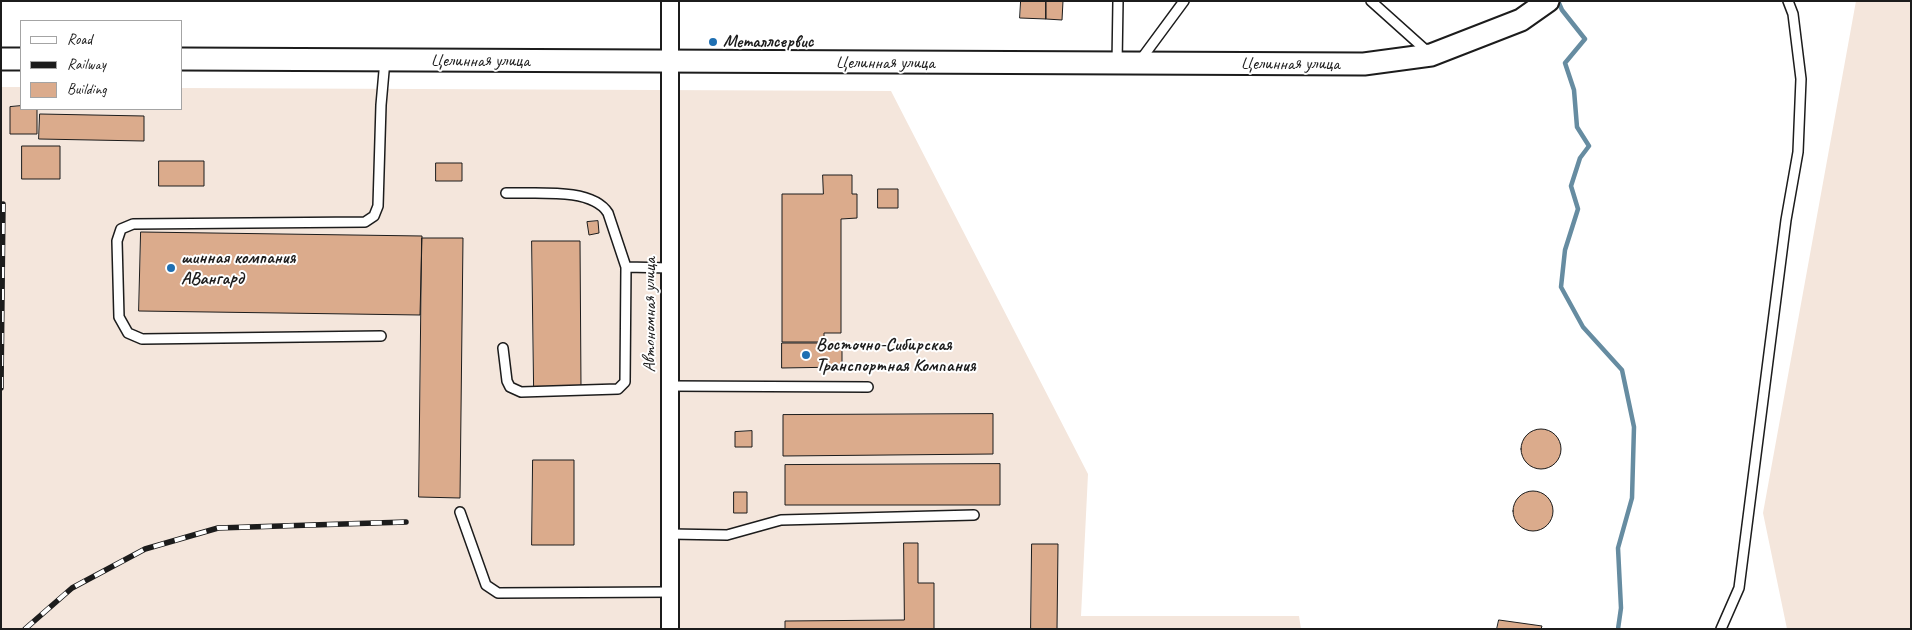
<!DOCTYPE html>
<html>
<head>
<meta charset="utf-8">
<style>
	body { margin:0 }
	#map { position:relative; width:1912px; height:630px; overflow:hidden; background:#fff; font-family:Caveat,sans-serif }
	canvas { display:block }
	.frame { position:absolute; inset:0; border:2px solid #1c1c1c; pointer-events:none }
	.legend { position:absolute; left:20px; top:20px; width:162px; height:90px; box-sizing:border-box; background:#fff; border:1px solid #a4a4a4; margin:0; padding:6px 9px; list-style:none; font-size:15px; color:#1c1c1c }
	.legend li { display:flex; align-items:center; gap:10px; height:25px }
	.legend b { width:25px; border:1px solid #a4a4a4 }
</style>
</head>
<body>
<div id="map">
<canvas width="1912" height="630"></canvas>
<div class="frame"></div>
<ul class="legend">
<li><b style="height:6px;background:#fff"></b>Road</li>
<li><b style="height:6px;background:#1c1c1c"></b>Railway</li>
<li><b style="height:14px;background:#dbab8c"></b>Building</li>
</ul>
</div>
<script>
const g = document.querySelector('canvas').getContext('2d');
g.lineJoin = 'round';
function fillPath(path, color) {
  g.fillStyle = color;
  g.fill(path, 'evenodd');
}
function trace(path, color, width, dash) {
  g.strokeStyle = color;
  g.lineWidth = width;
  g.lineCap = dash ? 'butt' : 'round';
  g.setLineDash(dash || []);
  g.stroke(path);
}
function label(font, color, halo, rows, align = 'center') {
  g.font = font + ' Caveat,sans-serif';
  g.lineWidth = 4;
  g.setLineDash([]);
  g.textBaseline = 'middle';
  g.strokeStyle = halo;
  g.fillStyle = color;
  for (const [text, x, y, turn = 0] of rows) {
    g.save();
    g.translate(x, y);
    g.rotate((+turn || 0) * Math.PI / 180);
    g.textAlign = isNaN(turn) ? turn : align;
    if (halo) g.strokeText(text, 0, 0);
    g.fillText(text, 0, 0);
    g.restore();
  }
}
fillPath(new Path2D(`
	M1856,1h55v628h-124l-24,-116z
	M1,87h20v22h160v-21l710,3 197,383 -7,142h218l2,13h-1300z`), '#f4e6dc');
trace(new Path2D(`
	M1558,1l4,9 23,29 -20,24 9,27 3,37 12,19 -9,12 -9,28 7,23 -13,41 -4,37 22,40 39,43 12,57 -2,71 -14,50 3,60 -3,21`), '#668ca1', 4.5);
const building = new Path2D(`
	M1021,1h25v18l-26,-1z
	M1046,1h17l-1,19 -16,-1z
	M21,106v3h16v25h-27v-27z
	M40,114l104,2v25l-105,-2z
	M22,146h38v33h-38z
	M159,161h45v25h-45z
	M436,163h26v18h-26z
	M823,175h29v19h5v24l-16,1v114h-17v9h-42v-148h41z
	M878,189h20v19h-20z
	M598,221l1,12 -10,2 -2,-13z
	M141,232l281,4 -2,79 -281,-4z
	M422,238h41l-3,260 -41,-1z
	M532,241h48l1,146h-47z
	M782,343h60v24l-60,1z
	M993,414v40l-210,2v-41z
	M1521 449a20 20 0 1 1 40 0a20 20 0 1 1-40 0Z
	M752,431v16h-17v-15z
	M533,460h41v85h-42z
	M1000,464v41h-215v-40z
	M1513 511a20 20 0 1 1 40 0a20 20 0 1 1-40 0Z
	M734,492h13v21h-13z
	M904,543h14v40h16v46h-149v-8l119,-1z
	M1032,544h26l-1,85h-26z
	M1499,620l43,6 -1,3h-44z`);
fillPath(building, '#dbab8c');
trace(building, '#1c1c1c', 1);
const service = new Path2D(`
	M1371,1l58,52
	M1139,62l45,-61
	M1117,64l1,-63
	M506,193c28,1 86,-6 102,20l18,54 44,1
	M381,336l-239,3 -14,-6 -9,-16 -2,-76 4,-12 12,-5 232,-2 9,-6 4,-10 3,-101 4,-45
	M503,348l4,33 3,6 11,5 97,-3 7,-7 1,-115
	M670,386l198,1
	M460,512l26,73 12,8 172,-1
	M670,534l57,1 54,-15 193,-5
	M1721,629l18,-41 47,-368 12,-68 3,-73 -8,-65 -5,-13`);
const minor = new Path2D(`
	M670,629v-628`);
const tertiary = new Path2D(`
	M1,59h20
	M181,59l1183,5 67,-9 90,-35 27,-19`);
trace(service, '#1c1c1c', 12);
trace(minor, '#1c1c1c', 20);
trace(tertiary, '#1c1c1c', 25);
trace(service, '#fff', 9);
trace(minor, '#fff', 16);
trace(tertiary, '#fff', 21);
const rail = new Path2D(`
	M1,388l2,-184
	M25,629l47,-41 73,-39 73,-21 188,-6`);
trace(rail, '#1c1c1c', 5.5);
trace(rail, '#fff', 4, [11]);
for (const [x, y, r, color] of [
	[713,42,5,"#1f6fb2"],
	[171,268,5,"#1f6fb2"],
	[806,355,5,"#1f6fb2"]
]) {
  const dot = new Path2D();
  dot.arc(x, y, r, 0, 2 * Math.PI);
  g.fillStyle = color;
  g.fill(dot);
  trace(dot, '#fff', 2);
}
label('bold 18px', '#1c1c1c', '#fff', [
	["Металлсервис",723,42],
	["шинная компания",181,258],
	["АВангард",181,279],
	["Восточно-Сибирская",816,345],
	["Транспортная Компания",816,366]
], 'left');
label('18px', '#1c1c1c', '#fff', [
	["Целинная улица",480,61],
	["Целинная улица",885,63],
	["Целинная улица",1290,64],
	["Автономная улица",650,315,-90]
]);
</script>
</body>
</html>
